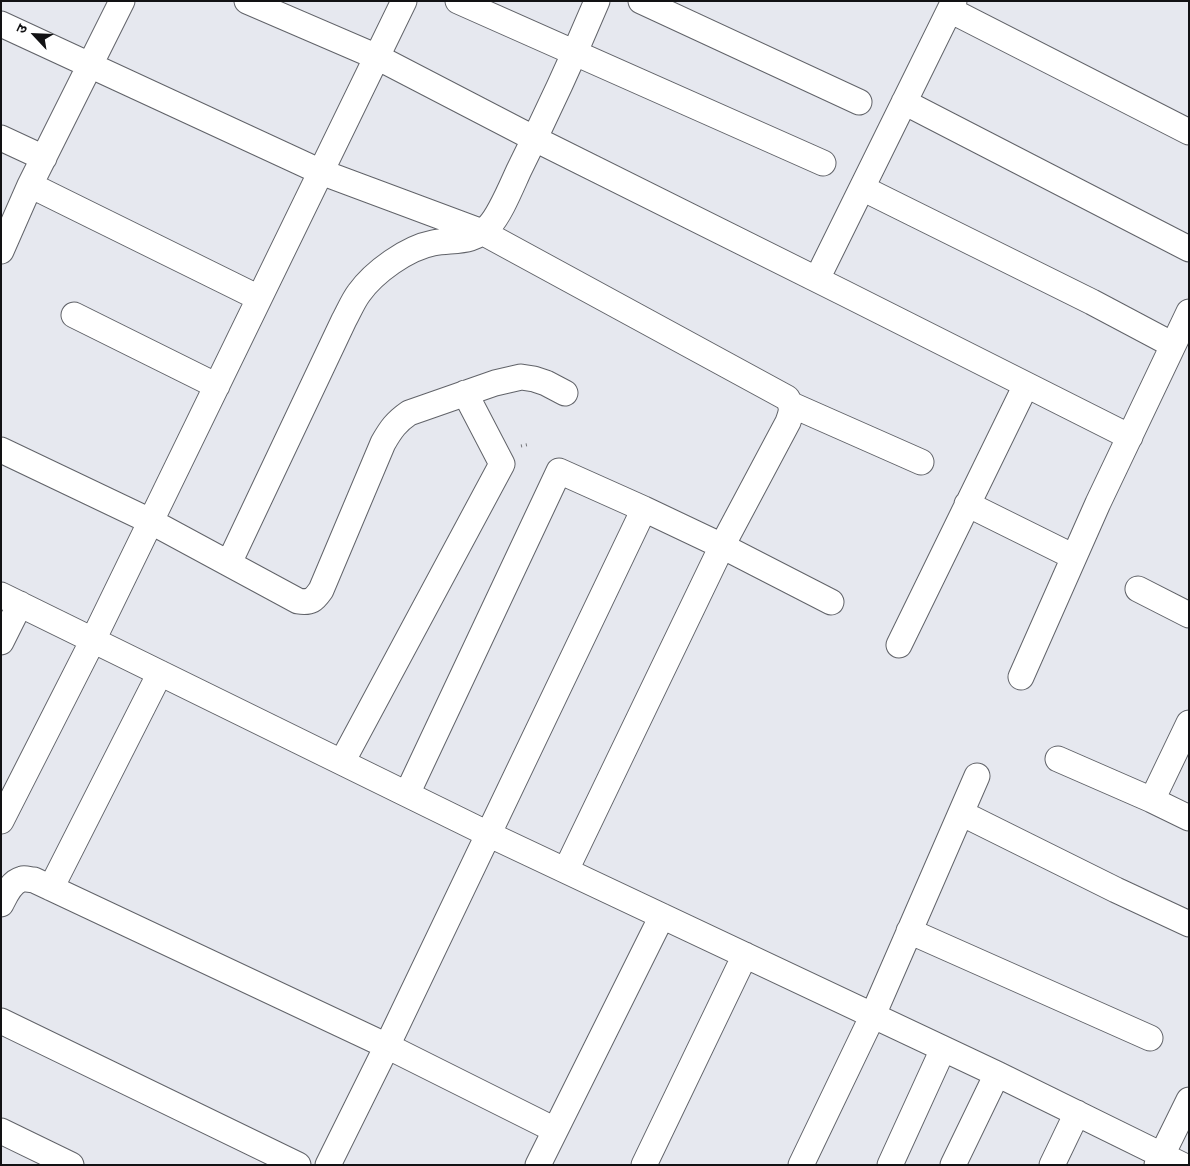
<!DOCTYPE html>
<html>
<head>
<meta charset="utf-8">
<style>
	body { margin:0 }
	#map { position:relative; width:1190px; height:1166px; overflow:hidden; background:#e6e8ef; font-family:"Golos Text","Noto Sans Devanagari",sans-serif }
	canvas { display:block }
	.frame { position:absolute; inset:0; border:2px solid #121214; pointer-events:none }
	.north { position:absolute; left:10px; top:10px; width:50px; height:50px; -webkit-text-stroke:4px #fff; paint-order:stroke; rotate:295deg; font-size:14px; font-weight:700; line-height:20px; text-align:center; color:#121214 }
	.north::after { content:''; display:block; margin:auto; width:18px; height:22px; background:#121214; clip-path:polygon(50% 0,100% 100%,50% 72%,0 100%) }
</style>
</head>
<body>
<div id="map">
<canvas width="1190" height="1166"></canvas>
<div class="frame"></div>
<div class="north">उ</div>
</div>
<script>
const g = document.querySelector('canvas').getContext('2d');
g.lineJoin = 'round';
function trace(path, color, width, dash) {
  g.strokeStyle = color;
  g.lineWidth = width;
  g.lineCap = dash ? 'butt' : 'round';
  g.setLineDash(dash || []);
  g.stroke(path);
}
const minor = new Path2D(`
	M247,1l130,56 158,82 309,154 286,144
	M458,1l365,162
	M641,1l218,101
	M950,10l239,122
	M1,24l320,148 161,60 305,166c6,9 5,13 1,24l-66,124 -156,324
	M904,102l285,147
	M1,138l43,20
	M30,185l229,113
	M862,188l230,114 81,43
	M1,251l29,-66 92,-184
	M817,279l137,-278
	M74,315l143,71
	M792,405l129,57
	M1,450l149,71 148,80c13,2 16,-1 23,-11l62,-147c8,-14 13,-21 26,-30l86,-30 26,-6 13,2 12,4 19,10
	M967,504l107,53
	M229,563l115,-243c5,-9 9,-19 15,-27 15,-21 48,-45 74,-50 21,-4 40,1 56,-17 11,-11 23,-41 30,-56 28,-56 54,-112 78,-169
	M1138,589l51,26
	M1,595l487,239 509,240 185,91
	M1,642l19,-38
	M899,645l127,-260
	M1021,677l77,-174 91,-191
	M1058,759l94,41 37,18
	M342,762l160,-298 -37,-71
	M407,794l152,-323 85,38 78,37 109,56
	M1152,800l37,-77
	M961,813l155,77 73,34
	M1,821l92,-181 311,-639
	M51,888l109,-215
	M1,904c5,-10 10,-22 21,-25 3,-1 9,1 12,1l353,166 168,84
	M909,931l241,107
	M1,1021l297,144
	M1,1131l70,34
	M328,1165l59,-119 257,-537
	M538,1165l124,-249
	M644,1165l101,-210
	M801,1165l72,-150 104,-239
	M890,1165l53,-116
	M953,1165l44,-91
	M1052,1165l25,-52
	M1157,1165l32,-65`);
trace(minor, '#616369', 27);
trace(new Path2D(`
	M521,446l9,-2`), '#77787c', 3, [1, 4]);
trace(minor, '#fff', 25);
</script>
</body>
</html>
